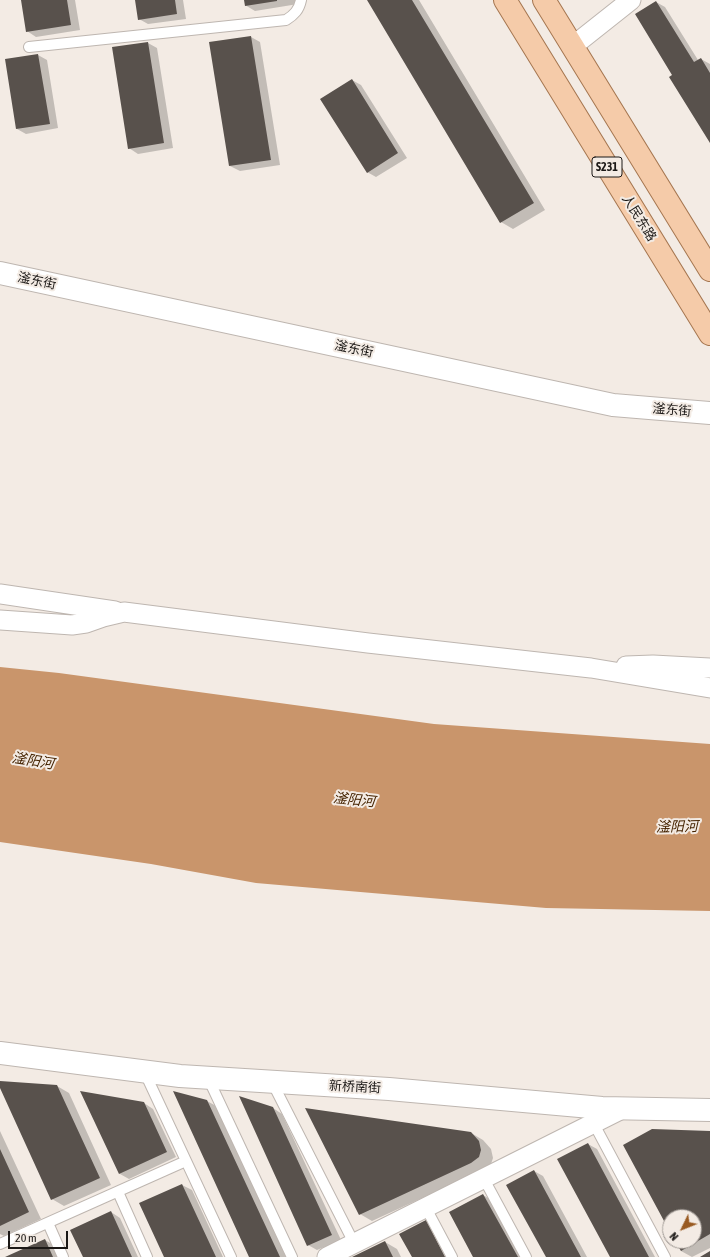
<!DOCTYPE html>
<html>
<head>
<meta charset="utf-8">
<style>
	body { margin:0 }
	#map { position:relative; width:710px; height:1257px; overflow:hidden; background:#f3ebe4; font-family:"Asap Condensed",sans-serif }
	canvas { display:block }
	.north { position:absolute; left:662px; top:1209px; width:40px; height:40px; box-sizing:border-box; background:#f3ebe4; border:1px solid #9d9792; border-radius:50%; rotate:227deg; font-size:11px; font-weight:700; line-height:16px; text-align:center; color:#1b1816 }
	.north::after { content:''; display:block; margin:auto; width:14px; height:18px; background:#995a21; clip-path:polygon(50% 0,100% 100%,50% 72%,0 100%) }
	.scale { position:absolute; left:8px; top:1231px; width:60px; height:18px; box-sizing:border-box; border:2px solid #1b1816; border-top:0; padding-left:5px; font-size:12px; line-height:14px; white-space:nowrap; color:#1b1816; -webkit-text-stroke:3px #f3ebe4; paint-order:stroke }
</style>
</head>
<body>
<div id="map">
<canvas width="710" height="1257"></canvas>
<div class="north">N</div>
<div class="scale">20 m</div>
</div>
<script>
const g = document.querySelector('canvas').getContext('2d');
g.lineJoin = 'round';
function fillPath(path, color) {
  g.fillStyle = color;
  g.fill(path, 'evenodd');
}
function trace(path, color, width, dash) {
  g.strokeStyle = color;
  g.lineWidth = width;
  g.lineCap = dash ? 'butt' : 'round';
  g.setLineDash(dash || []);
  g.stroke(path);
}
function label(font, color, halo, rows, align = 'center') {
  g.font = font + ' "Asap Condensed","Noto Sans SC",sans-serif';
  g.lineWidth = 4;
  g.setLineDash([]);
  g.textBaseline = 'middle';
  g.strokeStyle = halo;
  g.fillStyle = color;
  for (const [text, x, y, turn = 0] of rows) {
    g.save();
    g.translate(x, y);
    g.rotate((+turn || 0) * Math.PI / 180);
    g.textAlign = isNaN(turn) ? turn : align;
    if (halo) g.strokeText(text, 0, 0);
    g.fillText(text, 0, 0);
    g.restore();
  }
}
fillPath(new Path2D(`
	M0,667l59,6 375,51 276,20v167l-164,-3 -290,-25 -105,-19 -151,-22z`), '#c9956b');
fillPath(new Path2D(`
	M22,0h53l5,30 -44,7 -9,-6z
	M136,0h47l3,19 -38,5 -9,-5z
	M245,0h52l1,4 -43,7 -10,-6z
	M368,0h51l126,210 -32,19 -12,-7z
	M656,2l9,5 33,53 3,-1 9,5v77l-35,-66z
	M251,37l9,5 20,123 -40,6 -10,-5z
	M148,43l9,5 16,100 -35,6 -9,-6z
	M38,55l9,5 11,68 -32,6 -9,-5z
	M352,80l9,5 46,73 -31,19 -9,-5z
	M0,1082l57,4 12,7 42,92 -47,21 -12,-7 -52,-113z
	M207,1101l9,5 70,151h-36z
	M144,1103l9,6 23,48 -47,22 -9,-5z
	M273,1108l9,6 59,126 -24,10 -9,-5z
	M0,1131l41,88 -37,17 -4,-2z
	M710,1132v116l-18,9 -11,-6 -5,-10h18v-24h-24v13l-46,-85z
	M471,1133l12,7 8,9 2,9 -2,6 -8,6 -111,51 -12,-7z
	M588,1144l9,5 58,108h-44z
	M534,1171l9,5 44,81h-40z
	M182,1185l10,5 31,67h-58l-24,-53z
	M483,1195l12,7 30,55h-51z
	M111,1212l9,6 18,39h-54z
	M426,1221l9,5 16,31h-38z
	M45,1240l12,7 5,10h-54z
	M385,1242l12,7 4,8h-47z`), '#0003');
fillPath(new Path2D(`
	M21,0h46l4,25 -45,7z
	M135,0h40l2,14 -39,6z
	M244,0h33v1l-32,5z
	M367,0h45l122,203 -34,20z
	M656,1l38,61 7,-4 9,15v70l-41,-66 3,-2 -37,-61z
	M251,36l20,124 -42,6 -20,-124z
	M148,42l16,101 -36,6 -16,-102z
	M38,54l12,70 -34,5 -11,-70z
	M352,79l46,74 -31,20 -47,-74z
	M0,1081l57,4 43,93 -49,22 -51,-112z
	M80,1091l64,11 23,50 -48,22z
	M173,1091l34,9 73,157h-31z
	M239,1096l34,11 59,128 -25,11z
	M305,1108l166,24 8,9 2,9 -2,7 -8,6 -112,52z
	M652,1129l58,2v103l-29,17 -6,-10h19v-24h-24v15l-47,-87z
	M588,1143l61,114h-39l-53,-98z
	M0,1149l29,63 -29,14z
	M534,1170l47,87h-35l-40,-72z
	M182,1184l34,73h-52l-25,-54z
	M483,1194l35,63h-45l-24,-45z
	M111,1211l21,46h-49l-13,-27z
	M426,1220l19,37h-33l-13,-23z
	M45,1239l8,18h-48z
	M385,1241l8,16h-41z
	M710,1251v6h-10z`), '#58514c');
const lane = new Path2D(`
	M29,47l257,-27c8,-5 13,-10 15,-20
	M144,1071l87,186
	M208,1078l84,179
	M272,1082l82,161
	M594,1124l71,133
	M484,1179l42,78
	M118,1192l29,65
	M426,1208l26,49
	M48,1223l15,34
	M0,1244l186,-83`);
const street = new Path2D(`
	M573,46l58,-46
	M0,594l115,17
	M0,620l72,5 14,-2 17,-6 21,-5 244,31 223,25 119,20
	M626,666l27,-1 57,3
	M327,1257l297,-149`);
const secondary = new Path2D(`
	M0,273l613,132 97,8
	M0,1053l180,23 209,13 213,19 108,2`);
const primary = new Path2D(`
	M505,0l205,334
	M544,0l166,270`);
trace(lane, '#beb6b0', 12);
trace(street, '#beb6b0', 21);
trace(secondary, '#beb6b0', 24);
trace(primary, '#a57650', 24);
trace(lane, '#fff', 10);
trace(street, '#fff', 19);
trace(secondary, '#fff', 22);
trace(primary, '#f5cba9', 22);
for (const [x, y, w] of [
	[607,167,30]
]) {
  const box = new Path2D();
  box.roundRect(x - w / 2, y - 10, w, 20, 3);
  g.fillStyle = '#f3ebe4';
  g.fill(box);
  trace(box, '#1b1816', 1);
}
label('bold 12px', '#1b1816', null, [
	["S231",607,167]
]);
label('13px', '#1b1816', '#f3ebe4', [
	["人民东路",639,218,58],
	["滏东街",37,281,12],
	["滏东街",354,349,12],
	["滏东街",672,410,5],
	["新桥南街",355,1087,3]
]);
label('italic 14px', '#452301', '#f3ebe4', [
	["滏阳河",33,761,9],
	["滏阳河",354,800,6],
	["滏阳河",677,827,-1]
]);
</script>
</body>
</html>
